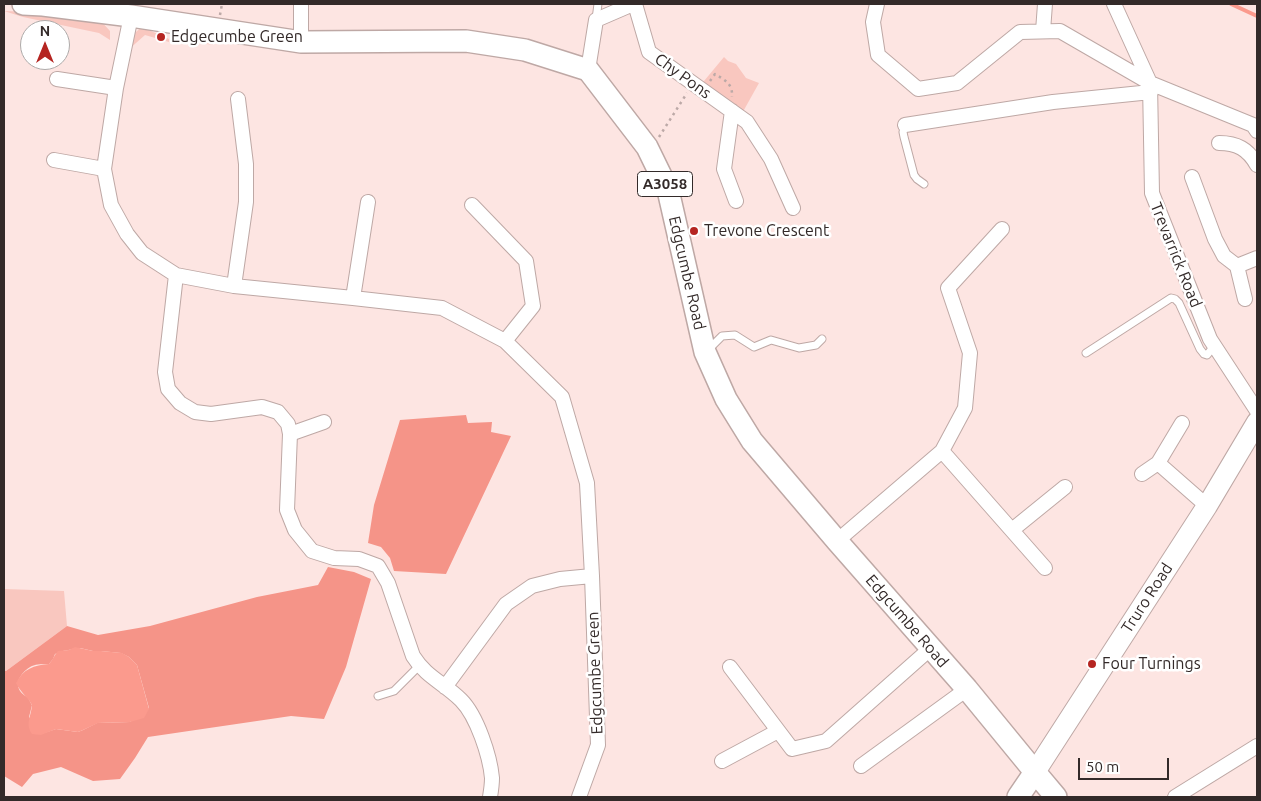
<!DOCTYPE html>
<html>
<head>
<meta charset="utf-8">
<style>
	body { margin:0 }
	#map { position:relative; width:1261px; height:801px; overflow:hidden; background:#fde5e2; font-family:Ubuntu,sans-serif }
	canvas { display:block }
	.frame { position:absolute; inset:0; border:5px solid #332a29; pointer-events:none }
	.north { position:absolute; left:20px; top:20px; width:50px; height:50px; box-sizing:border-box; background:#fff; border:1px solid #adaaa9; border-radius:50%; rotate:0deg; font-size:14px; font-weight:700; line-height:20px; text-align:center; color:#332a29 }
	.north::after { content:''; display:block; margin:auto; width:18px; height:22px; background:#b52521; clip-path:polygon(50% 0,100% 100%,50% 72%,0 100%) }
	.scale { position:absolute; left:1078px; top:758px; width:91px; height:22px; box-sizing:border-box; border:2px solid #332a29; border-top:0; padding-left:6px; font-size:15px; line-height:18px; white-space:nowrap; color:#332a29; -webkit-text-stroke:4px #fff; paint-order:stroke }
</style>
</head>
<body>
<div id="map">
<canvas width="1261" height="801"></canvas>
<div class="frame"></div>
<div class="north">N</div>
<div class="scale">50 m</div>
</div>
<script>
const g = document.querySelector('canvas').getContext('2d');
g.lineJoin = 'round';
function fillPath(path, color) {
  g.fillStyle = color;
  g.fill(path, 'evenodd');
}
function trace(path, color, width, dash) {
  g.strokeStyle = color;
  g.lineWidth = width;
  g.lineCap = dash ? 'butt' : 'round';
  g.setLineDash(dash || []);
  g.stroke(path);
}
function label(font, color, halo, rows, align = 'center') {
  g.font = font + ' Ubuntu,sans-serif';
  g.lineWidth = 5;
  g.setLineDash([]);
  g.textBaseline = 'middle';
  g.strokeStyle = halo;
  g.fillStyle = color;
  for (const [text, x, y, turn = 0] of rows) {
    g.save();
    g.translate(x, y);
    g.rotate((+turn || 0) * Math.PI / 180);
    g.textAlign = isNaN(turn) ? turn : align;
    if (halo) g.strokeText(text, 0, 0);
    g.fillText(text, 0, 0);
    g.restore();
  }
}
fillPath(new Path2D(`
	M4,11l57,2 38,6 11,12v9l-11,-7 -76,-16z
	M142,27l27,12v3l-24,-7 -18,16 4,-15z
	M183,34l30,3v8l-30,-5z
	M724,57l4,4 8,3 10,14 13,5 -19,34 -41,-30z
	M4,589l60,2 3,35 -61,45h-2z`), '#f9c7bf');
fillPath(new Path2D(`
	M466,415l2,8 24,-1 -1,10 20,4 -65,138 -52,-3 -4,-13 -9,-11 -13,-4 6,-38 26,-85z
	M328,567l26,5 17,7 -25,88 -22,52 -33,-3 -143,21 -13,21 -15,21 -27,2 -32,-14 -28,7 -11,13 -18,-11v-105h2l61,-45 31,9 52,-9 107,-29 61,-12zM80,648l13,3h8l20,2 8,4 8,8 12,43 -19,14 -33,1 -14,7 -5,2 -22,-3 -15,5 -12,-17 3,-12c-1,-1 -3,-6 -4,-7 -3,-3 -7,-4 -9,-9 -4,-9 5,-19 13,-23 5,-2 11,-2 17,-2l4,-5 2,-5c8,-4 15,-4 25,-6z`), '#f59488');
fillPath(new Path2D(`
	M75,647l18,4h8l21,2 7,4 8,8 12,44 -5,9 -14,4 -32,1 -15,7 -5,2 -22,-3 -15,6 -9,-1c-7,-10 -1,-17 0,-29 -4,-8 -12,-13 -16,-22 7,-14 18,-18 33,-19 4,-4 5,-9 9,-13l11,-1z`), '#fb9a8d');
trace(new Path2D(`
	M1231,4l26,12`), '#fb9a8d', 4);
const lane = new Path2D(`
	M596,19l2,-15
	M905,125l-2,7 1,5 10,38 3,4 7,5
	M708,350l14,-14 13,-1 19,12 17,-7 28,8 17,-3 6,-6
	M1086,353l85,-55 4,1 4,4 21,46 4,5 3,1 7,-9
	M378,696l16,-5 25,-25`);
const street = new Path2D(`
	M635,4l14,48 98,70 24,37 22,49
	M877,4l-4,18 5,33 40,34 39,-6 63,-51 40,-1 90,52 2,110 58,146 47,72
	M1114,4l36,79 103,42 4,6
	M131,16l-15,72 -12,81 7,36 16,29 15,19 34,22 58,11 119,12 89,10 63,33 57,56 25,86 5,93 6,169 -19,52
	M1043,31l2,-27
	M301,42v-38
	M588,70l8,-50 37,-16
	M57,79l59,9
	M732,111l-8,58 12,32
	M905,125l148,-23 98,-10
	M1219,143c18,0 29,6 38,22
	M54,160l50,9
	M1192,177l23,62 9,17 13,10
	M472,205l54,56 7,45 -28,35
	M176,275l-11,97 3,17 12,14 15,9 16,2 51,-7 16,5 10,12 2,10 -3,76 8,20 17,21 22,7 25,1 19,7 10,17 25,73c13,21 31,27 48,44 16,16 29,56 31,78 0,6 -1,13 -2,19
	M234,286l12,-84v-38l-8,-65
	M353,298l15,-96
	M1245,299l-8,-33 20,-8
	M1182,423l-24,40 49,43
	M290,434l34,-12
	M942,451l103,117
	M1142,474l16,-11
	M1012,530l53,-43
	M837,541l105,-90 23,-43 5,-55 -22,-65 54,-59
	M730,667l62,82 34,-8 105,-93
	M445,687l61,-83 26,-18 28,-7 32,-3
	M722,761l56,-30
	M861,766l106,-77
	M1175,797l82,-51`);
const secondary = new Path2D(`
	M1035,772l172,-266 50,-84`);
const primary = new Path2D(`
	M23,4l20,1 88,11 170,26 165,-1 59,9 63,20 59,77 21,43 37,162 21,47 26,42 85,100 130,148 68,83 21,25
	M1018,797l17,-25`);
trace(lane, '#bea8a5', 9);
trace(street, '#bea8a5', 16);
trace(secondary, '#bea8a5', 22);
trace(primary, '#bea8a5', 24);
trace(new Path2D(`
	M220,15l2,-11
	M710,81l5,-7c10,6 18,10 17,23
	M659,137l28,-44`), '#bca9a7', 2.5, [2.5, 4]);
trace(lane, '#fff', 7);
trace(street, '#fff', 14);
trace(secondary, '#fff', 20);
trace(primary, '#fff', 21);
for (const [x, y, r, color] of [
	[161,37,5,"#b52521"],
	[694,231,5,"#b52521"],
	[1092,664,5,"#b52521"]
]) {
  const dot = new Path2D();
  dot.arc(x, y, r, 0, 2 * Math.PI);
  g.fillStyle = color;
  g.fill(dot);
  trace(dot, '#fff', 2);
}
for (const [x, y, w] of [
	[665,184,55]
]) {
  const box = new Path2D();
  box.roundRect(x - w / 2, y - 12.5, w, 25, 4);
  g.fillStyle = '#fff';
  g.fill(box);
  trace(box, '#332a29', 1);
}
label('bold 15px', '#332a29', null, [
	["A3058",665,184]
]);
label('16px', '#332a29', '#fff', [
	["Edgecumbe Green",171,37],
	["Trevone Crescent",704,231],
	["Four Turnings",1102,664]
], 'left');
label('16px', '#332a29', '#fff', [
	["Chy Pons",683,76,36],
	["Trevarrick Road",1176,255,68],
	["Edgcumbe Road",687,273,77],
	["Truro Road",1147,598,-57],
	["Edgcumbe Road",907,621,49],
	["Edgcumbe Green",595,673,-92]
]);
</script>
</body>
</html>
